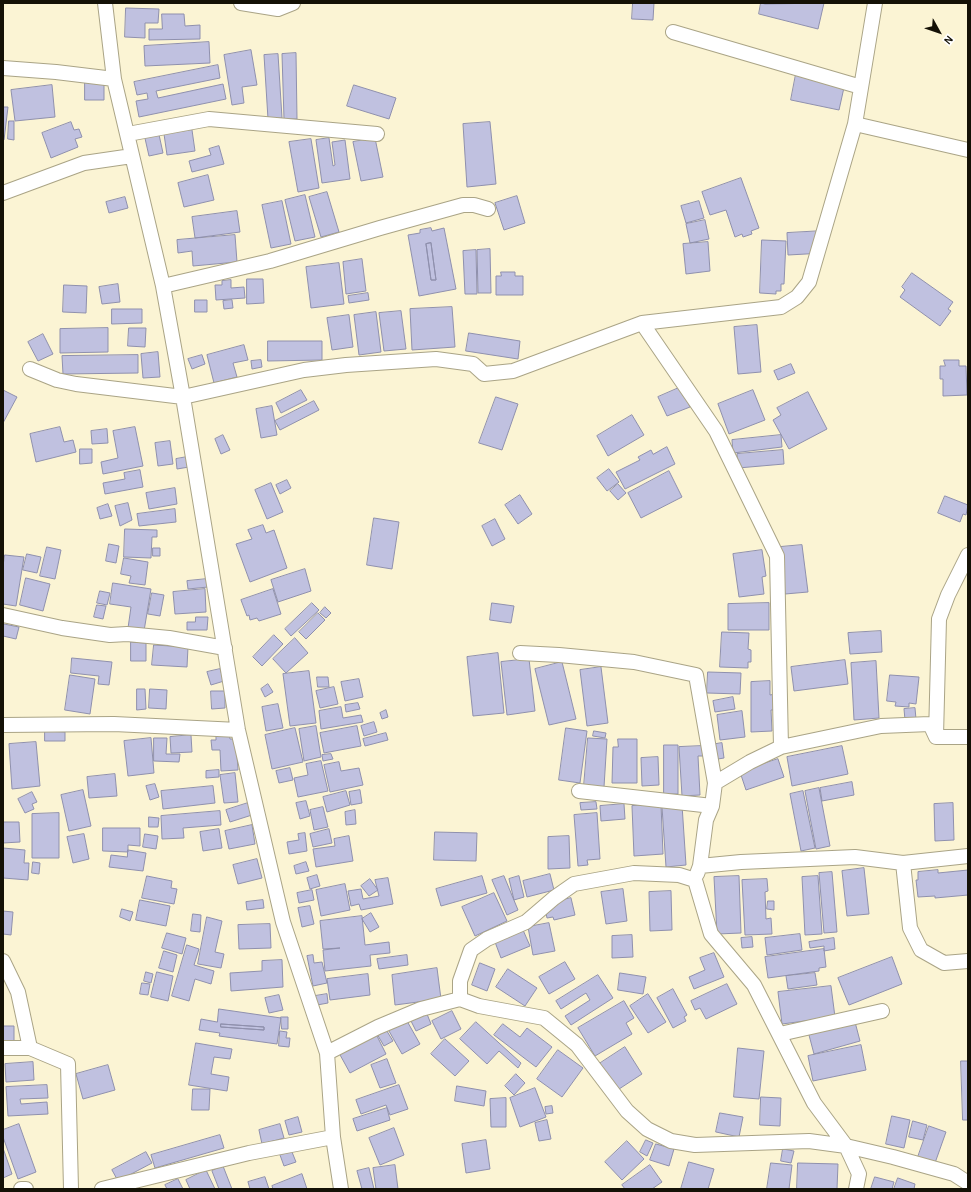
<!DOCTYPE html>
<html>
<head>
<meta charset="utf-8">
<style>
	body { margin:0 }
	#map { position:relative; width:971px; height:1192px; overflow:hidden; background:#fbf4d4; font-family:"Alegreya Sans",sans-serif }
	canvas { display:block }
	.frame { position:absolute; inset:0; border:4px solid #141106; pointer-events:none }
	.north { position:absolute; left:919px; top:12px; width:40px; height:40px; -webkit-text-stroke:3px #fff; paint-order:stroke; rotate:130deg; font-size:11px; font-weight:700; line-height:16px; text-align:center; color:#141106 }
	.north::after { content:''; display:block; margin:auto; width:14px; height:18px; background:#141106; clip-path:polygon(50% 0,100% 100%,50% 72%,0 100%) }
</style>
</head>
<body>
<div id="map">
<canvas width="971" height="1192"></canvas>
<div class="frame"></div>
<div class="north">N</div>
</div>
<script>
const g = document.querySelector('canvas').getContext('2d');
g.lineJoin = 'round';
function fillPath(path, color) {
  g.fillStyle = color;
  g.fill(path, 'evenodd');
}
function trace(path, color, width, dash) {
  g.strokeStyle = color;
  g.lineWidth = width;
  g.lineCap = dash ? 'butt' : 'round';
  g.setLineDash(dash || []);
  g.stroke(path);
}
const building = new Path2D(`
	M633,3h21l-1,17 -21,-1z
	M761,3l4,1 59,-1 -6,26 -59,-15z
	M126,8l33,1 -1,14h-13v15l-20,-1z
	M162,14h22l1,12 15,-1v14l-51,1v-11h13z
	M209,42l1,21 -65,3 -1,-20z
	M251,50l6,35 -15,2 2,16 -12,2 -8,-50z
	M296,53l1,66h-13l-2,-65z
	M278,54l4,64 -14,1 -4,-64z
	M218,65l2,13 -64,13 2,7 65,-14 3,15 -87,18 -3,-16 12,-2 -1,-6 -10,2 -3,-13z
	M796,74l49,9 -6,27 -48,-10z
	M85,81h19v19h-19z
	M52,85l3,32 -40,4 -4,-31z
	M354,85l42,13 -7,21 -42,-13z
	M3,107h5l-4,33h-1z
	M9,121h5v19l-6,-1z
	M71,122l3,8 5,-1 3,8 -7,2 3,8 -27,11 -9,-25z
	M490,122l6,62 -29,3 -4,-63z
	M158,130l5,23 -14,3 -5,-22z
	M192,130l3,21 -28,4 -3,-21z
	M329,138l4,28 2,-1 -3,-23 13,-2 5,39 -28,4 -6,-43z
	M375,138l8,39 -22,4 -8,-39z
	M311,139l8,49 -21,4 -9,-50z
	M219,146l5,18 -32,8 -3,-11 22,-6 -2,-6z
	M208,175l6,25 -30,7 -6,-24z
	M741,178l18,50 -8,3 1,3 -9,3 -1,-3 -7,3 -9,-27 -16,5 -8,-23z
	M327,192l12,40 -18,5 -12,-40z
	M305,195l10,42 -20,4 -10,-41z
	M517,196l8,27 -21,7 -9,-27z
	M125,197l3,11 -19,5 -3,-11z
	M282,201l9,43 -20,4 -9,-43z
	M699,201l5,17 -18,5 -5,-17z
	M237,211l3,21 -45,6 -3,-21z
	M705,220l4,19 -19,4 -4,-19z
	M431,228l1,3 12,-3 12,61 -37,7 -11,-61 12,-2v-3zM431,243l5,37h-5l-5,-36z
	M823,231l1,22 -36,2 -1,-22z
	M235,235l2,27 -44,4 -1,-15 -14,2 -1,-13z
	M762,240l24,1 -2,43h-3v7h-5v3l-16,-1z
	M708,242l2,29 -24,3 -3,-30z
	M431,243l5,37h-5l-5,-36z
	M490,249l1,44h-13l-1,-43z
	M476,250l1,44h-12l-2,-43z
	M362,259l4,32 -20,3 -3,-32z
	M339,263l5,41 -33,4 -5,-41z
	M501,272h14v4h8v19h-27v-19h5z
	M912,273l41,29 -5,7 3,2 -11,15 -40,-29 5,-7 -3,-3z
	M247,279h16l1,24 -17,1z
	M231,280v8l13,-1 1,11 -29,2 -1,-15h7v-4z
	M118,284l2,18 -18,2 -3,-17z
	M64,285l23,1 -1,27 -23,-1z
	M368,293l1,7 -20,3 -1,-7z
	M195,300h12v12h-12z
	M232,300l1,8 -9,1 -1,-8z
	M452,307l3,40 -43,3 -2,-41z
	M112,309h30v14l-30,1z
	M401,311l5,38 -22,2 -5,-38z
	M376,312l5,40 -22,3 -5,-40z
	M349,315l4,32 -21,3 -5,-32z
	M757,325l4,47 -23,2 -4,-47z
	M108,328v24l-48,1v-24z
	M129,328h17l-1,19 -17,-1z
	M469,333l51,8 -2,18 -52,-8z
	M43,334l10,20 -15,7 -10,-19z
	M268,341h54v19l-54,1z
	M244,345l4,15 -15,3 4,14 -23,6 -7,-28z
	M158,352l2,25 -17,1 -2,-24z
	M138,355v18l-75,1 -1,-18z
	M202,355l3,9 -13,5 -4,-10z
	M261,360l1,7 -10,2 -1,-8z
	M944,360h15v6h7l1,29 -24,1v-17h-3v-13h5z
	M791,364l4,9 -17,7 -4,-9z
	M681,387l9,20 -23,9 -9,-19z
	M3,390l14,7 -14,26z
	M301,390l6,10 -26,13 -5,-10z
	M753,390l12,30 -36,14 -11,-30z
	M808,392l19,37 -38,20 -16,-29 8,-5 -4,-7z
	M496,397l22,7 -16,46 -23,-7z
	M314,401l5,9 -39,20 -5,-9z
	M272,406l5,29 -16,3 -5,-29z
	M632,415l12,20 -36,21 -11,-20z
	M60,427l4,15 9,-2 3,12 -40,10 -6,-28z
	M135,427l8,39 -40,8 -2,-12 17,-4 -5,-27z
	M107,429l1,14 -16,1 -1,-13z
	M223,435l7,15 -9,4 -6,-15z
	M781,435l1,12 -49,6 -1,-13z
	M170,441l3,23 -15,2 -3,-23z
	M667,447l8,17 -50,25 -9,-17 24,-12 -2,-3 13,-7 2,4z
	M80,449h12v14l-12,1z
	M783,450l1,14 -46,4 -1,-14z
	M187,457l2,10 -12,2 -1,-10z
	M609,469l10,13 -12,9 -10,-13z
	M140,470l3,17 -38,7 -2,-11 22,-4 -1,-6z
	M669,471l13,26 -41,21 -13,-25z
	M287,480l4,8 -11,6 -4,-9z
	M271,483l12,29 -16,7 -12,-29z
	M618,484l8,9 -8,7 -8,-9z
	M175,488l2,16 -28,5 -3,-16z
	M520,495l12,19 -14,10 -13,-19z
	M945,496l23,9 -2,10 -3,-1 -3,8 -22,-9z
	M128,503l4,17 -12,6 -5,-20z
	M108,504l4,12 -12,3 -3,-11z
	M175,509l1,13 -37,4 -2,-12z
	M374,518l25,4 -7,47 -25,-4z
	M495,519l10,20 -13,7 -10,-20z
	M263,525l3,8 8,-3 13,38 -37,14 -14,-38 16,-5 -4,-9z
	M125,529l32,1v7h-5l-1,21 -27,-1z
	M109,544l10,2 -3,17 -10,-2z
	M802,545l6,47 -23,2 -5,-47z
	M47,547l14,3 -6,29 -15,-3z
	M153,548h7v8h-7z
	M762,550l4,26 -4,1 2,17 -25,3 -6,-43z
	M27,554l14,3 -4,16 -14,-3z
	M5,555l19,2 -8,49 -13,-2v-38z
	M124,558l24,4 -3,23 -16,-2 2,-7 -10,-2z
	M305,569l6,22 -33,11 -7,-22z
	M26,578l24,6 -7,27 -23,-6z
	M207,579l1,8 -20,2 -1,-8z
	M113,583l38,6 -7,42 -16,-3 3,-21 -21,-3z
	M205,589l1,23 -31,2 -2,-22z
	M273,589l8,25 -22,7 -2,-3 -7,2 -1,-5 -2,1 -6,-16z
	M100,591l10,2 -3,12 -10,-2z
	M152,593l12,2 -4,21 -12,-2z
	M312,603l7,7 -28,26 -6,-7z
	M492,603l22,3 -3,17 -21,-3z
	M769,603v27h-41v-26z
	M97,605l9,1 -3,13 -9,-2z
	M325,607l6,6 -5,5 -6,-5z
	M318,613l7,7 -19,19 -7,-7z
	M196,617h12l-1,13h-20v-8h8z
	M4,624l15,3 -3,12 -13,-3z
	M881,631l1,21 -32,2 -2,-21z
	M722,632l27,1 -1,16 3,1v12h-3v6l-28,-1z
	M274,635l9,9 -21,22 -9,-9z
	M295,638l13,15 -22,20 -13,-14z
	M131,642l15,1v18h-15z
	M154,645l34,2 -1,20 -35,-2z
	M498,653l6,60 -31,3 -6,-59z
	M72,658l40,4 -3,23 -11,-1 1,-8 -28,-3z
	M529,659l6,52 -28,4 -6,-53z
	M845,660l3,24 -54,7 -3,-24z
	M876,661l3,57 -25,2 -3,-57z
	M562,662l14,57 -27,6 -14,-56z
	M601,667l7,56 -21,3 -7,-56z
	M220,669l4,12 -13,4 -4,-13z
	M309,671l7,52 -26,3 -7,-52z
	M708,672l33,1 -1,21 -33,-1z
	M70,675l25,4 -5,35 -25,-4z
	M890,675l29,2 -3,27 -7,-1v4l-14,-1 1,-4 -9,-1z
	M317,677h11l1,10h-11z
	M359,679l4,18 -18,4 -4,-19z
	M770,681v14l5,-1v16h-4l1,21 -21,1v-50z
	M268,684l5,8 -8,5 -4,-8z
	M334,687l4,17 -18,4 -4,-17z
	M137,689h8l1,20 -9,1z
	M150,689l17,1 -1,19 -17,-1z
	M211,691h14v17l-13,1z
	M733,697l2,12 -20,3 -2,-11z
	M358,703l2,6 -14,3 -1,-7z
	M278,704l5,24 -17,3 -4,-24z
	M341,707l2,11 18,-3 2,7 -42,7 -2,-18z
	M915,708l1,11 -11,1 -1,-11z
	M386,710l2,7 -6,2 -2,-6z
	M742,711l3,26 -25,3 -3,-25z
	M374,722l3,10 -13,4 -3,-10z
	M316,726l5,31 -17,4 -5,-32z
	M357,726l4,20 -37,7 -4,-20z
	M295,728l8,34 -31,7 -7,-34z
	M566,728l21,3 -7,52 -21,-3z
	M45,731l20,1v9h-20z
	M594,731l12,2 -1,5 -12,-2z
	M386,733l2,7 -23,6 -2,-7z
	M229,734l1,5h6l2,31 -17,1 -1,-21h-8l-1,-10h5v-5z
	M191,735l1,17 -21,1 -1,-16z
	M151,738l3,35 -26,3 -4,-35z
	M154,738h13l-1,16h14l-1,8 -25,-1z
	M588,738l19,1 -3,48 -20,-1z
	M618,739h19v44h-25l1,-36h5z
	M36,742l4,44 -28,3 -3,-45z
	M722,743l2,15 -12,2 -2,-15z
	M664,745h14v49h-14z
	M702,746l1,10h-5l2,39 -18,1 -3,-49z
	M842,746l6,28 -56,12 -5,-29z
	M331,754l2,5 -10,2 -1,-6z
	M658,757l1,28 -17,1 -1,-28z
	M778,759l6,18 -38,13 -6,-18z
	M321,761l7,30 -30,6 -4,-19 14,-3 -2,-11z
	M339,762l2,9 18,-3 4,17 -33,7 -6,-27z
	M290,768l3,12 -14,3 -3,-12z
	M219,770v7l-13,1v-7z
	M235,773l3,29 -14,1 -4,-28z
	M115,774l2,22 -28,2 -2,-21z
	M852,782l2,13 -32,6 -2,-13z
	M155,784l4,13 -9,3 -4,-14z
	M213,786l2,17 -52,6 -2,-18z
	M819,788l11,58 -14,3 -11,-58z
	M83,790l8,36 -22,5 -8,-36z
	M360,790l2,13 -11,2 -2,-13z
	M346,791l4,14 -23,7 -4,-15z
	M803,791l12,57 -14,3 -11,-57z
	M32,792l5,10 -5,2 2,5 -9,4 -7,-14z
	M306,801l4,15 -10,3 -4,-16z
	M596,802l1,7 -16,1 -1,-7z
	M248,803l4,12 -22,7 -4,-12z
	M953,803l1,37 -19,1 -1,-37z
	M624,804l1,15 -24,2 -1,-15z
	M661,804l2,50 -29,2 -2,-50z
	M682,805l4,60 -20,2 -4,-60z
	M323,807l5,20 -14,3 -4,-20z
	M355,810l1,14 -10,1 -1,-13z
	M220,811l1,14 -38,3 1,10 -22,1 -1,-23z
	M59,813v45h-27v-44z
	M597,813l3,46 -13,1 1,5 -10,1 -4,-51z
	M149,817l10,1 -1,9h-9z
	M3,822h16l1,20 -17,1z
	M252,825l3,19 -26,5 -4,-18z
	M103,828h37v18l-12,-1v7l-25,-1z
	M219,829l3,19 -19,3 -3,-19z
	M329,829l3,14 -19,4 -3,-13z
	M435,832l42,1 -1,28 -42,-1z
	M305,833l2,18 -18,3 -2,-12 12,-2 -1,-6z
	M84,834l5,25 -16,4 -6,-26z
	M145,834l13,2 -2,13 -13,-2z
	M349,836l4,25 -37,6 -3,-18 22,-3 -1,-7z
	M569,836l1,32 -22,1v-32z
	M3,848l22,2 -1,13h5l-1,17 -25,-2z
	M128,850l18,3 -3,18 -34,-4 2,-12 16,2z
	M257,859l5,19 -24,6 -5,-19z
	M33,862l7,1 -1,11 -7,-1z
	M306,862l3,9 -13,3 -2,-8z
	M864,868l5,46 -22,2 -5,-45z
	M938,870v3l30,-3v25l-33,3v-2l-17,1 -2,-17h2v-8z
	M832,872l5,60 -13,1 -5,-60z
	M550,874l4,16 -27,7 -4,-16z
	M317,875l3,11 -10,3 -3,-11z
	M147,876l25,5 -1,7 6,1 -3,15 -32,-6z
	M482,876l5,17 -46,13 -5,-17z
	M504,876l14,34 -11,5 -15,-35z
	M519,876l5,21 -10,3 -5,-21z
	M739,876l2,57 -24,1 -3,-57z
	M818,876l4,58 -17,1 -3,-58z
	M388,878l5,26 -32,6 -2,-6 -8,2 -3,-15 13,-2 2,10 16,-3 -4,-16z
	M370,879l8,11 -9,6 -8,-10z
	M767,879l1,12 -3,1 1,27 5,-1 1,16 -27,1 -3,-55z
	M345,884l5,26 -29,6 -5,-26z
	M623,889l4,32 -21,3 -5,-32z
	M312,890l2,10 -15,3 -2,-10z
	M671,891l1,39 -22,1 -1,-39z
	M494,893l13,28 -32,15 -13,-29z
	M571,898l4,17 -21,5 -1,-3 -6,1 -2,-10 5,-5z
	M140,900l30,6 -4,20 -30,-6z
	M263,900l1,8 -17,2 -1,-8z
	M768,901h6v9l-7,-1z
	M310,906l4,18 -12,3 -4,-19z
	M122,909l11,3 -3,9 -10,-4z
	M3,911l10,1 -2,23 -8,-1z
	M371,913l8,14 -9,5 -8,-13z
	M193,914l8,1 -1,17 -9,-1z
	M362,916l3,29 24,-3 1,11 -20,2 1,11 -46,5 -2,-21 17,-2 -17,1 -3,-28z
	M207,917l15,4 -7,31 9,2 -3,14 -23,-4z
	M549,923l6,28 -22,4 -5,-28z
	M270,924l1,24 -32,1 -1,-24z
	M523,930l7,16 -29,12 -6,-16z
	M167,933l19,5 -4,16 -20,-6z
	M800,934l2,16 -35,5 -2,-17z
	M632,935l1,22 -21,1v-22z
	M752,937l1,10 -11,1 -1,-10z
	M834,938l1,11 -11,2v-5l-14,2 -1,-6z
	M187,945l12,4 -5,16 20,6 -3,13 -16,-5 -6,22 -17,-5z
	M824,949l2,18 -7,1v3l-51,7 -3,-21z
	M164,951l13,4 -4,17 -14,-4z
	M714,953l10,24 -30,12 -5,-12 16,-7 -5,-12z
	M313,955l1,8 8,-1 5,21 -14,3 -6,-30z
	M407,955l1,10 -29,4 -2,-10z
	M892,957l10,27 -53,21 -11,-27z
	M282,960l1,27 -52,4 -1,-18 32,-2v-10z
	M565,962l10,17 -26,15 -10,-17z
	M480,963l15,6 -8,22 -15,-6z
	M437,968l4,31 -46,6 -3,-30z
	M508,969l29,19 -12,18 -29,-19z
	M146,972l7,2 -2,9 -7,-2z
	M157,972l16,4 -5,25 -17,-4z
	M620,973l26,4 -3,17 -25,-4z
	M815,973l2,12 -29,4 -2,-13z
	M368,974l2,21 -40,5 -3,-21z
	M598,975l15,23 -42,27 -6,-9 25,-16 -4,-7 -25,16 -5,-8z
	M142,983l8,1 -2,11 -8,-1z
	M727,984l10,20 -31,15 -6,-11 -5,2 -4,-9z
	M831,986l4,31 -53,7 -4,-32z
	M673,989l14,26 -3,2 2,4 -13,7 -16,-30z
	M327,994l1,9 -11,2 -2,-9z
	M648,994l18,28 -18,11 -18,-27z
	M279,995l4,15 -14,3 -4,-15z
	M624,1001l10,17 -8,5 6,11 -37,22 -17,-28z
	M219,1009l62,9 -4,26 -58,-8 1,-3 -21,-3 2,-11 16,3zM221,1024l43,3v3l-43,-3z
	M452,1011l9,18 -20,10 -9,-18z
	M427,1014l4,10 -15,7 -5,-10z
	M281,1017h7v12h-6z
	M407,1021l13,23 -18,10 -13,-23z
	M476,1022l45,41 -3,5 -19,-17 -12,13 -27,-25z
	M855,1022l5,19 -46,13 -5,-19z
	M221,1024l43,3v3l-43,-3z
	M503,1024l17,13 7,-9 25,19 -16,20 -42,-32z
	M3,1026h11v18l-11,1z
	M385,1028l8,13 -9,5 -7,-12z
	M280,1031l7,1 -1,6h4l-1,9 -10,-1z
	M376,1034l10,20 -36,19 -11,-20z
	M445,1039l24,22 -14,15 -24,-22z
	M196,1043l36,6 -2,10 -16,-2 -3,17 18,3 -2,14 -38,-6z
	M861,1045l5,25 -53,11 -5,-25z
	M625,1047l17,27 -26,17 -17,-27z
	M738,1048l26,3 -5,48 -25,-2z
	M558,1050l25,18 -21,29 -25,-18z
	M387,1059l9,24 -16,5 -9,-23z
	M961,1061h7v59h-5z
	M33,1062l1,18 -28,2 -1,-18z
	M108,1065l7,25 -32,9 -7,-25z
	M516,1074l9,9 -11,12 -9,-9z
	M47,1085l1,13 -28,1 1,5 26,-2 1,12 -40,2 -2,-29z
	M399,1085l9,24 -18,6 -4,-10 -25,9 -5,-14z
	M457,1086l29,5 -2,15 -29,-5z
	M535,1088l11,29 -26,10 -10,-29z
	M193,1089h17l-1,21h-17z
	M761,1097l20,1 -1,28 -20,-1z
	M506,1098v29h-15l-1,-28z
	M552,1106l1,7 -7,1 -1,-7z
	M387,1108l3,12 -33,11 -4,-12z
	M720,1113l23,4 -4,20 -23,-5z
	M892,1116l18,4 -6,28 -18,-4z
	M298,1117l4,15 -13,3 -4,-14z
	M547,1120l4,19 -12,2 -4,-18z
	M913,1121l14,4 -4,15 -14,-3z
	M19,1124l17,48 -18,7 -15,-42v-7z
	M280,1124l4,14 -22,6 -3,-14z
	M929,1126l17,6 -11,31 -17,-6z
	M394,1128l10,27 -24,10 -11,-27z
	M220,1135l4,13 -69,20 -4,-13z
	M486,1140l4,29 -24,4 -4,-29z
	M646,1140l7,3 -6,13 -7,-4z
	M627,1141l17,18 -22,21 -17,-18z
	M656,1144l18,5 -5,17 -19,-6z
	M3,1148l9,26 -9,4z
	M783,1149l11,2 -3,12 -10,-2z
	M146,1152l6,11 -34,18 -6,-11z
	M292,1152l4,10 -12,4 -4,-11z
	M689,1162l25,7 -6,20h-27z
	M771,1163l21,2 -3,24h-22z
	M798,1163l40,1 -1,25h-40z
	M395,1165l3,24h-22l-3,-21z
	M650,1165l12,17 -10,7h-27l-3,-4z
	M223,1166l9,23h-13l-7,-18z
	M369,1168l5,21h-12l-5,-18z
	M206,1170l9,19h-25l-4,-9z
	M302,1174l5,15h-34l-1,-3z
	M265,1177l4,12h-19l-2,-7z
	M875,1177l19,5 -2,7h-21z
	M898,1178l17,6 -1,5h-20z
	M178,1179l5,10h-16l-2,-4z`);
fillPath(building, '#c0c1e0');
trace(building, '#8f90ad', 1);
const minor = new Path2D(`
	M105,3l9,76 49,207 20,111 55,333 45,192 44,131 6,84 8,52
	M241,3l37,6 15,-6
	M673,32l188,55
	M3,68l53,4 58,7
	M855,124l113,26
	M128,134l81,-15 168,15
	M3,193l81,-30 48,-7
	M163,286l107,-25 110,-33 83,-23h11l14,4
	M642,323l74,108 61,125 4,191
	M30,369l27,11 19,4 107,13 121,-27 42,-5 90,-6 37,5 11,10 29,-3 129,-48 139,-16 16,-10 12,-15 46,-158 20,-121
	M3,615l59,13 48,7 17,-1 42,4 56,10
	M520,653l39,2 75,7 62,13 19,108
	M3,725l111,-1 124,6
	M936,736l3,-117 9,-24 20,-40
	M579,791l133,15
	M903,863l7,65 11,22 23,13 24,-2
	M700,866l6,-46 6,-14 3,-23 35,-21 31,-15 100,-21 49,-2 6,13h32
	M697,874l3,-8 41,-4 114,-5 48,6 65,-7
	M3,961l15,31 12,56
	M460,999v-18l11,-31 16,-11 39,-17 28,-24 20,-14 60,-11 45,2 16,5 16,54 43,51 60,118 32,43 13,28 -3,15
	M780,1034l102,-23
	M3,1048h27l38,16 3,125
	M327,1053l51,-26 43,-18 39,-10 19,7 65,12 33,27 50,66 20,18 24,12 24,4 114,-4 37,5 47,11 61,17 14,9
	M21,1189h5
	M102,1189l147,-36 84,-16`);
trace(minor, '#aaa486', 16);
trace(minor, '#fff', 14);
</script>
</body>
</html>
